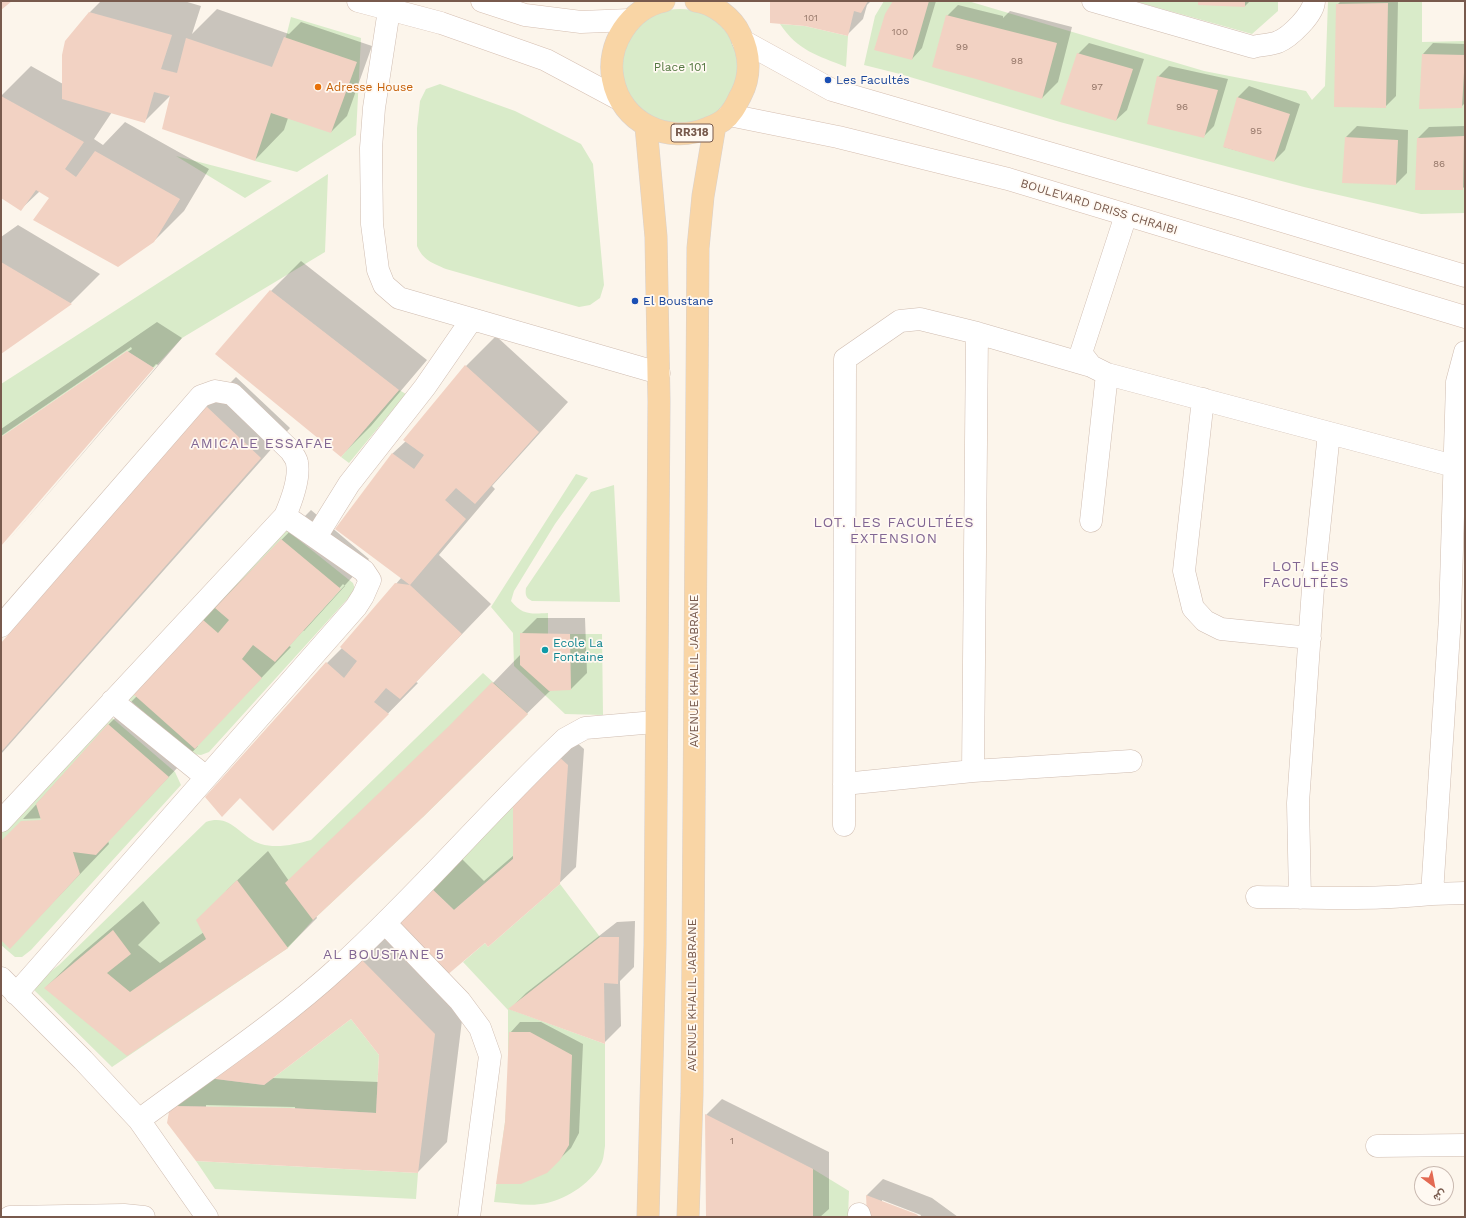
<!DOCTYPE html>
<html>
<head>
<meta charset="utf-8">
<style>
	body { margin:0 }
	#map { position:relative; width:1466px; height:1218px; overflow:hidden; background:#fcf5eb; font-family:"Work Sans",Vazirmatn,sans-serif }
	canvas { display:block }
	.frame { position:absolute; inset:0; border:2px solid #785a4d; pointer-events:none }
	.north { position:absolute; left:1414px; top:1166px; width:40px; height:40px; box-sizing:border-box; background:#fff9f2; border:1px solid #c9b9b0; border-radius:50%; rotate:148deg; font-size:11px; font-weight:700; line-height:16px; text-align:center; color:#785a4d }
	.north::after { content:''; display:block; margin:auto; width:14px; height:18px; background:#e36a53; clip-path:polygon(50% 0,100% 100%,50% 72%,0 100%) }
</style>
</head>
<body>
<div id="map">
<canvas width="1466" height="1218"></canvas>
<div class="frame"></div>
<div class="north">ش</div>
</div>
<script>
const g = document.querySelector('canvas').getContext('2d');
g.lineJoin = 'round';
function fillPath(path, color) {
  g.fillStyle = color;
  g.fill(path, 'evenodd');
}
function trace(path, color, width, dash) {
  g.strokeStyle = color;
  g.lineWidth = width;
  g.lineCap = dash ? 'butt' : 'round';
  g.setLineDash(dash || []);
  g.stroke(path);
}
function label(font, color, halo, rows, align = 'center') {
  g.font = font + ' "Work Sans",sans-serif';
  g.lineWidth = 3.5;
  g.setLineDash([]);
  g.textBaseline = 'middle';
  g.strokeStyle = halo;
  g.fillStyle = color;
  for (const [text, x, y, turn = 0] of rows) {
    g.save();
    g.translate(x, y);
    g.rotate((+turn || 0) * Math.PI / 180);
    g.textAlign = isNaN(turn) ? turn : align;
    if (halo) g.strokeText(text, 0, 0);
    g.fillText(text, 0, 0);
    g.restore();
  }
}
fillPath(new Path2D(`
	M884,1h84l236,70 102,20 6,9 13,-14 3,-85h94v41l43,-1v172l-44,1 -117,-27 -244,-65 -160,-48 -36,-9 11,-49z
	M1134,1h144v10l-26,23z
	M622 67a58 58 0 1 1 116 0a58 58 0 1 1-116 0Z
	M291,17l70,21 -5,97 -59,37 -42,-11z
	M780,24l25,2 43,10 -2,31c-29,-12 -48,-16 -66,-43z
	M440,84l75,27 66,33 12,20 11,121 -4,13 -10,7 -11,2 -133,-38c-14,-6 -23,-9 -29,-23v-118l3,-27 6,-12z
	M176,156l96,25 -27,17z
	M328,174l-3,78 -143,86 -28,30 -27,-17 -126,86v-53z
	M399,390l7,4 -57,69 -8,-6z
	M576,474l12,4 -33,46 -41,67 -3,10c11,14 20,13 37,12v21h54l1,81 -38,-1 -51,-48 -1,-33 -22,-26z
	M614,485l6,117 -88,-1c-6,-3 -7,-6 -6,-13l65,-96z
	M284,528l69,55 2,6 -3,5 -143,158 -8,3 -8,-1 -69,-59z
	M483,673l45,41 -105,103 -110,103 -25,28 -176,119 -81,-80 28,-22 147,-143c26,-9 34,16 55,22 16,5 35,0 50,-4z
	M111,717l64,55 6,13 -150,165 -9,7h-7l-14,-12v-114z
	M513,804v55l-59,51 -23,-22z
	M560,884l40,53 -91,72 96,35v102c-1,5 -1,11 -3,16 -8,19 -35,37 -55,41 -17,4 -36,0 -53,-1l11,-80 3,-42v-70l-45,-48 22,-19 3,4z
	M351,1019l28,36 -3,58 -86,-5 -120,-2 38,-28 56,7z
	M196,1161l222,12 -2,26 -201,-10z
	M813,1169l36,22 -1,26h-35z`), '#d9ebc9');
fillPath(new Path2D(`
	M101,1h83l17,5 -9,28 25,-25 72,25 12,-12 71,24 -25,70 -16,16 -43,-14 -4,12 -29,30 -83,-66 -28,28 -32,-10 -18,27 9,6 22,-23 84,47 -25,42 -30,30 -104,-43 -10,-7 -19,18 -20,-12v-101l30,-30 32,18 27,-72z
	M771,1h100l-4,4 -4,14 -16,16z
	M894,1h42l-14,47 -10,11z
	M1199,1h51l-5,5z
	M1341,1h57l-2,95 -11,11 -48,-102z
	M958,5l45,11v2l7,-7 62,16 -14,55 -16,16 -95,-82z
	M1089,43l55,16 -17,51 -11,10 -38,-66z
	M1433,43l32,1v59l-4,4 -38,-53z
	M1169,66l59,13 -14,47 -11,11 -45,-60z
	M1249,86l51,18 -15,46 -11,11 -50,-14 14,-50z
	M1357,126l51,4 -1,43 -11,11 -50,-47z
	M1465,126v60l-3,3 -44,-51 11,-11z
	M18,225l82,49 -29,29 -70,50v-116z
	M301,261l126,99 -56,66 -30,30 -125,-102 55,-63z
	M157,322l25,16 -181,211 157,-184 -2,-1 -155,180v-106l131,-89 -1,-2 -130,89v-7z
	M496,336l72,66 -76,84 3,3 -56,66 52,49 -75,78 2,1 -115,117 24,-137 15,-15 59,-70 -9,-124 14,-13 -1,-1 61,-74z
	M236,377l54,51 -289,326v-109l206,-239z
	M311,510l58,49 -80,87 2,1 -94,98 1,1 -90,95 1,3 -99,103 -9,-8v-96l45,-23v-2l-23,1 86,-95 28,-28 65,-76zM343,584l2,2 -41,45h-3z
	M537,618h48l2,55 -16,16 -20,1 -129,126 -106,100 1,2 -29,29 -161,107 -82,-66 30,-29 68,-58 17,22 -22,22 22,18 44,-31 23,-42 41,-39 21,30 176,-169 56,-58v-20z
	M574,740l10,9 -8,118 -29,28 -59,50 -3,-3 -88,-18 65,-65 22,22 30,-26 44,-99z
	M635,921l-1,46 -14,14 1,45 -16,16 -95,-33 16,-16 91,-71z
	M390,929l74,75 -17,138 -29,30 -248,-66zM351,1018l29,37 -1,27 -107,-4zM206,1105l89,2v2l-89,-2z
	M520,1022h21l42,22 -4,89 -8,15 -25,24 -40,-50 4,-89z
	M722,1099l107,53v57l-9,8h-114v-102z
	M883,1179l49,19 26,19h-90l-1,-22zM882,1200l39,15 -1,2 -38,-15z`), '#0003');
fillPath(new Path2D(`
	M1,1h11l-11,9z
	M770,1h98l-7,12 -7,-2 -6,25 -43,-10 -35,-3z
	M893,1h36l-17,59 -38,-10 11,-36z
	M1198,1h47v6l-47,-2z
	M1388,3l-2,105 -52,-1 2,-103z
	M89,12l83,23 -11,34 16,4 9,-35 86,29 12,-30 73,25 -26,71 -60,-20 -16,48 -93,-32 8,-33 -16,-4 -9,31 -83,-24v-44l3,-14z
	M946,15l111,28 -15,56 -66,-20 -44,-12z
	M1077,53l56,16 -17,52 -56,-17z
	M1422,54l43,1 -3,53 -43,1z
	M1157,76l61,14 -14,48 -57,-14z
	M1,96l83,46 -19,27 11,8 19,-26 85,48 -26,43 -36,25 -85,-47 16,-22 -13,-8 -15,21 -20,-13z
	M1237,97l53,17 -16,48 -51,-15z
	M1464,136l-1,54h-48l2,-52z
	M1345,137l53,3 -2,45 -54,-2z
	M1,262l71,42 -71,50z
	M270,290l129,100 -58,67 -126,-103z
	M127,351l27,17 -153,178v-109z
	M465,365l74,67 -64,72 -19,-16 -11,12 21,19 -56,66 52,49 -62,65 -14,-11 -12,14 15,12 -116,117 -33,-33 -18,19 -17,-20 121,-135 18,16 13,-17 -17,-14 55,-64 15,2 -75,-56 57,-76 22,16 10,-14 -21,-15z
	M206,406l55,52 -260,294v-109z
	M281,539l60,50 -66,73 -22,-17 -11,14 20,19 -67,71 -63,-56 70,-74 16,14 11,-13 -14,-12z
	M520,633l50,1 1,56 -22,1 -29,-26z
	M492,682l36,32 -105,103 -110,103 -28,-37 164,-157z
	M108,724l61,53 -73,78 -23,-3 7,22 -70,75 -9,-9v-99l20,-20 20,-1 -5,-16z
	M558,756l10,9 -8,119 -72,63 -3,-4 -39,33 -50,-52 35,-36 23,22 59,-51v-55z
	M237,880l51,68 -161,108 -83,-68 69,-58 18,24 -24,19 23,19 76,-53 -10,-19z
	M600,937h19l-1,47 -14,-1 1,61 -97,-35z
	M360,958l75,76 -17,139 -222,-12 -29,-38 3,-17 120,2 86,5 3,-58 -28,-36 -87,66 -56,-7z
	M509,1032h21l42,23 -3,90 -9,15 -13,13 -26,11h-25l9,-62z
	M705,1114l108,55v48h-107z
	M866,1195l50,19 4,3h-53z`), '#f2d2c3');
const minor = new Path2D(`
	M1093,1l160,46c8,-2 17,-2 25,-5 12,-5 36,-28 36,-41
	M389,10l-15,98 -3,40 1,76 6,46 6,15 15,13 260,75
	M1126,215l-45,138 10,13 16,8 347,92
	M1203,399l-19,172 9,37 12,13 16,8 89,9
	M1091,521l16,-147
	M316,537l33,-53 76,-97 47,-68
	M1,626l200,-230 14,-5 17,3 59,57c2,4 6,8 6,12 3,15 -6,39 -12,53l-284,305
	M112,701l94,76
	M973,771l4,-438
	M844,784l129,-13 158,-10
	M844,825l1,-466 55,-38 20,-2 57,14 114,33
	M1432,894l33,-1
	M1257,897c59,1 117,3 175,-3l18,-277 7,-235 8,-30
	M1300,898l-2,-95 15,-215 16,-155
	M386,924l74,77 20,27 10,28 -21,161
	M1,978l82,82 56,60
	M16,994l340,-387 7,-11 7,-16 -6,-9 -79,-55
	M1377,1146l88,-1
	M859,1214l1,3
	M10,1217l114,-2 20,2
	M207,1217l-68,-97c67,-50 139,-97 201,-154 79,-72 148,-154 225,-227l20,-11 70,-6`);
const secondary = new Path2D(`
	M358,1l83,22 105,37 73,39
	M482,1l43,14 56,7 49,-2
	M743,41l89,49 410,119 223,67
	M729,115l109,22 170,42 457,138`);
const primary = new Path2D(`
	M664,1c-34,7 -58,44 -51,78 8,44 55,66 95,49 9,-3 19,-9 24,-17 4,-5 6,-11 9,-16 10,-19 9,-41 -1,-61 -7,-16 -27,-31 -44,-33
	M646,126l10,111 3,164 -4,545 -7,271
	M688,1217l4,-123 6,-846 5,-52 12,-71`);
trace(minor, '#cfbcb0', 23);
trace(secondary, '#d5beb0', 23);
trace(primary, '#d9d1cd', 23);
trace(minor, '#fff', 22);
trace(secondary, '#fff', 22);
trace(primary, '#f9d5a5', 22);
for (const [x, y, r, color] of [
	[828,80,4,"#1a4fb4"],
	[318,87,4,"#e8710a"],
	[635,301,4,"#1a4fb4"],
	[545,650,4,"#0f9aa8"]
]) {
  const dot = new Path2D();
  dot.arc(x, y, r, 0, 2 * Math.PI);
  g.fillStyle = color;
  g.fill(dot);
  trace(dot, '#fff9f2', 1.5);
}
label('10px', '#96786a', null, [
	["101",811,18],
	["100",900,32],
	["99",962,47],
	["98",1017,61],
	["97",1097,87],
	["96",1182,107],
	["95",1256,131],
	["86",1439,164],
	["1",732,1141]
]);
for (const [x, y, w] of [
	[692,133,42]
]) {
  const box = new Path2D();
  box.roundRect(x - w / 2, y - 9, w, 18, 3);
  g.fillStyle = '#fff9f2';
  g.fill(box);
  trace(box, '#785a4d', 1);
}
label('bold 11px', '#785a4d', null, [
	["RR318",692,133]
]);
label('12px', '#557842', '#fff9f2', [
	["Place 101",680,67]
]);
label('12px', '#164399', '#fff9f2', [
	["Les Facultés",836,80],
	["El Boustane",643,301]
], 'left');
label('12px', '#c56008', '#fff9f2', [
	["Adresse House",326,87]
], 'left');
label('12px', '#785a4d', '#fff9f2', [
	["BOULEVARD DRISS CHRAIBI",1099,207,17],
	["AVENUE KHALIL JABRANE",694,671,-90],
	["AVENUE KHALIL JABRANE",692,995,-90]
]);
label('12px', '#0d838f', '#fff9f2', [
	["Ecole La",553,643],
	["Fontaine",553,657]
], 'left');
g.letterSpacing = '1px';
label('14px', '#816693', '#fff9f2', [
	["AMICALE ESSAFAE",262,444],
	["LOT. LES FACULTÉES",894,523],
	["EXTENSION",894,539],
	["LOT. LES",1306,567],
	["FACULTÉES",1306,583],
	["AL BOUSTANE 5",384,955]
]);
g.letterSpacing = '0px';
</script>
</body>
</html>
